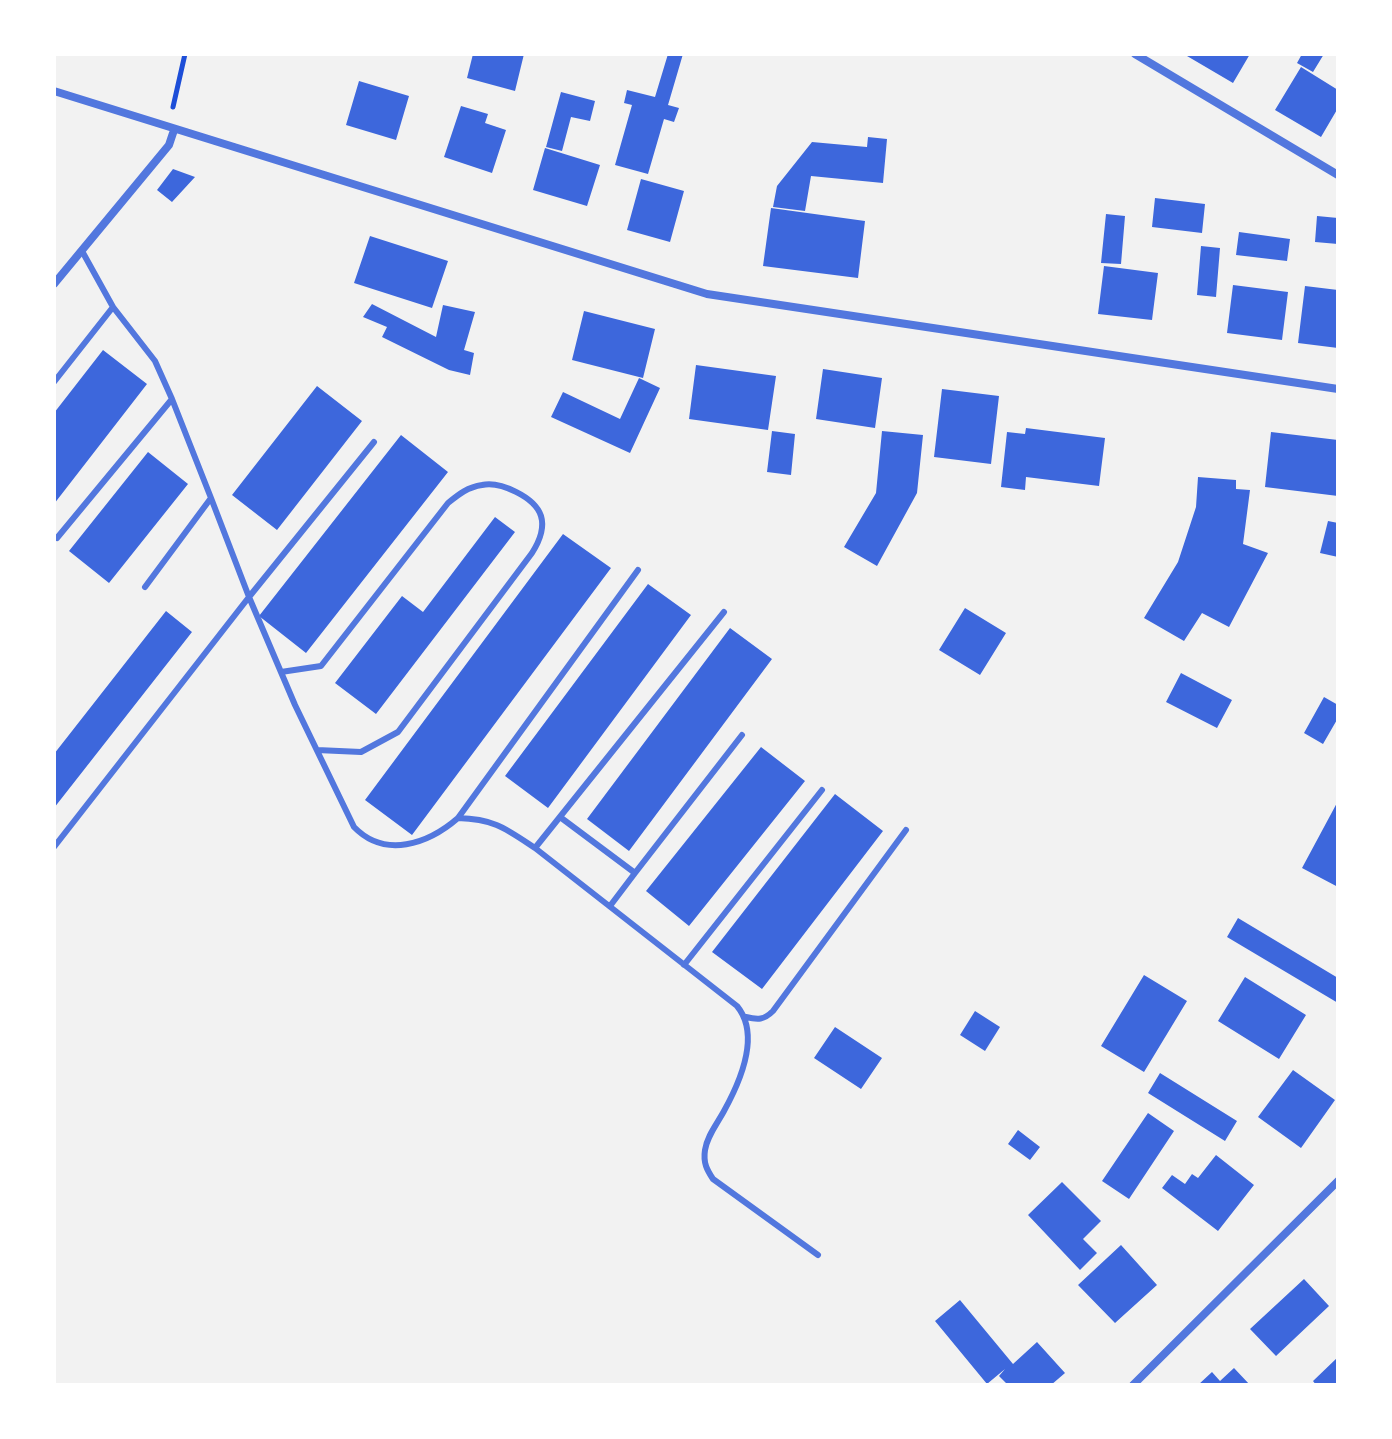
<!DOCTYPE html>
<html>
<head>
<meta charset="utf-8">
<style>
	body { margin:0 }
	#map { position:relative; width:1392px; height:1439px; overflow:hidden; background:#f2f2f2; font-family:Manrope,sans-serif }
	canvas { display:block }
	.frame { position:absolute; inset:0; border:56px solid #fff; pointer-events:none }
</style>
</head>
<body>
<div id="map">
<canvas width="1392" height="1439"></canvas>
<div class="frame"></div>
</div>
<script>
const g = document.querySelector('canvas').getContext('2d');
g.lineJoin = 'round';
function fillPath(path, color) {
  g.fillStyle = color;
  g.fill(path, 'evenodd');
}
function trace(path, color, width, dash) {
  g.strokeStyle = color;
  g.lineWidth = width;
  g.lineCap = dash ? 'butt' : 'round';
  g.setLineDash(dash || []);
  g.stroke(path);
}
fillPath(new Path2D(`
	M473,54h51l-9,37 -48,-13z
	M668,54h15l-15,51 11,3 -5,14 -10,-3 -16,55 -33,-9 17,-60 -8,-2 3,-13 28,7z
	M1188,54h62l-17,29 -46,-27z
	M1302,54h22l-11,18 -16,-9z
	M1301,67l37,23v18l-17,29 -46,-27z
	M359,81l50,15 -13,44 -50,-15z
	M561,92l34,9 -5,20 -19,-4 -9,34 -16,-4z
	M461,106l27,8 -3,9 21,7 -14,43 -48,-16z
	M868,137l19,2 -4,44 -72,-7 -6,35 -32,-4 4,-21 35,-44 55,5z
	M545,148l55,17 -13,41 -54,-16z
	M173,169l22,8 -23,25 -15,-12z
	M641,179l43,12 -14,51 -43,-12z
	M1155,198l50,6 -3,29 -50,-6z
	M771,208l94,13 -7,57 -95,-12z
	M1106,214l19,2 -4,48 -20,-1z
	M1317,216l21,2v26l-23,-2z
	M1239,232l51,7 -3,22 -51,-6z
	M370,236l78,25 -16,47 -78,-25z
	M1201,246l19,2 -4,49 -19,-2z
	M1104,266l54,7 -6,47 -54,-6z
	M1233,285l55,7 -6,48 -55,-7z
	M1305,286l33,4v58l-40,-5z
	M372,304l64,33 7,-32 32,7 -11,38 10,3 -4,22 -21,-5 -67,-33 5,-10 -24,-10z
	M584,311l71,18 -12,49 -71,-18z
	M103,350l44,34 -93,120v-91z
	M696,365l80,11 -8,54 -79,-11z
	M823,369l59,9 -7,50 -59,-9z
	M639,378l21,10 -30,65 -79,-36 12,-25 57,27z
	M317,386l45,35 -85,109 -45,-35z
	M942,389l57,7 -8,68 -57,-7z
	M1026,428l79,10 -6,48 -73,-9 -1,13 -24,-3 6,-55 18,2z
	M772,431l23,3 -4,41 -24,-3z
	M882,431l41,4 -6,58 -40,73 -33,-19 32,-54z
	M1271,432l67,8v56l-73,-9z
	M401,435l47,37 -142,181 -47,-37z
	M148,452l40,32 -79,99 -40,-32z
	M1198,477l38,3v9l14,1 -7,54 25,9 -39,74 -27,-14 -18,28 -40,-23 34,-56 18,-55z
	M495,517l20,15 -139,182 -41,-31 67,-87 21,16z
	M1328,521l10,2v34l-18,-4z
	M563,534l48,34 -199,267 -47,-35z
	M648,584l43,31 -143,193 -43,-32z
	M965,608l41,25 -26,42 -41,-25z
	M166,611l26,21 -138,176v-54z
	M730,628l42,31 -143,192 -42,-32z
	M1181,673l51,27 -15,28 -51,-26z
	M1324,697l14,8v13l-15,26 -19,-11z
	M761,747l44,34 -116,145 -43,-35z
	M835,794l48,37 -121,158 -50,-37z
	M1338,801v86l-36,-19z
	M1238,918l100,60v25l-111,-66z
	M1144,975l43,26 -43,71 -43,-26z
	M1245,977l61,38 -27,44 -61,-38z
	M975,1011l25,16 -15,24 -25,-16z
	M835,1027l47,31 -21,31 -47,-31z
	M1293,1070l42,30 -34,48 -43,-31z
	M1160,1073l77,48 -12,20 -77,-48z
	M1148,1113l26,18 -45,68 -27,-18z
	M1018,1130l22,17 -10,13 -22,-16z
	M1216,1155l38,30 -36,46 -56,-43 10,-13 13,9 7,-10 6,4z
	M1062,1182l39,39 -18,18 14,14 -17,17 -52,-55z
	M1121,1245l36,40 -42,38 -37,-38z
	M1304,1279l25,27 -53,50 -26,-27z
	M960,1300l53,64 24,-22 28,31 -14,12h-43l-9,-9 6,-7 -18,15 -52,-63z
	M1338,1357v28h-22l-3,-4z
	M1234,1368l16,17h-52l14,-13 8,9z`), '#3d67dc');
trace(new Path2D(`
	M173,107l12,-53`), '#1d4ed8', 5);
trace(new Path2D(`
	M54,382l59,-75 -31,-56
	M211,498l38,99 125,-155
	M57,538l115,-139 -17,-38 -42,-54
	M145,587l66,-89 -39,-99
	M281,672l40,-6 127,-163c11,-9 20,-16 34,-18 18,-4 53,12 59,31 4,13 -2,26 -9,37l-134,179 -37,20 -44,-2
	M560,817l75,56 107,-138
	M458,818c36,1 47,10 77,30l189,-236
	M54,847l195,-250 46,108 59,122c31,32 74,17 104,-9l180,-248
	M535,848l202,158c24,29 3,76 -13,105 -7,13 -17,25 -19,39 -2,13 2,20 8,29l105,76
	M610,906l25,-33
	M684,965l138,-175
	M746,1017c12,3 18,3 27,-6l133,-181`), '#5277de', 6);
trace(new Path2D(`
	M1135,54l203,121
	M54,91l653,203 631,95
	M54,284l115,-139 5,-15
	M1133,1385l205,-204`), '#5277de', 8);
</script>
</body>
</html>
